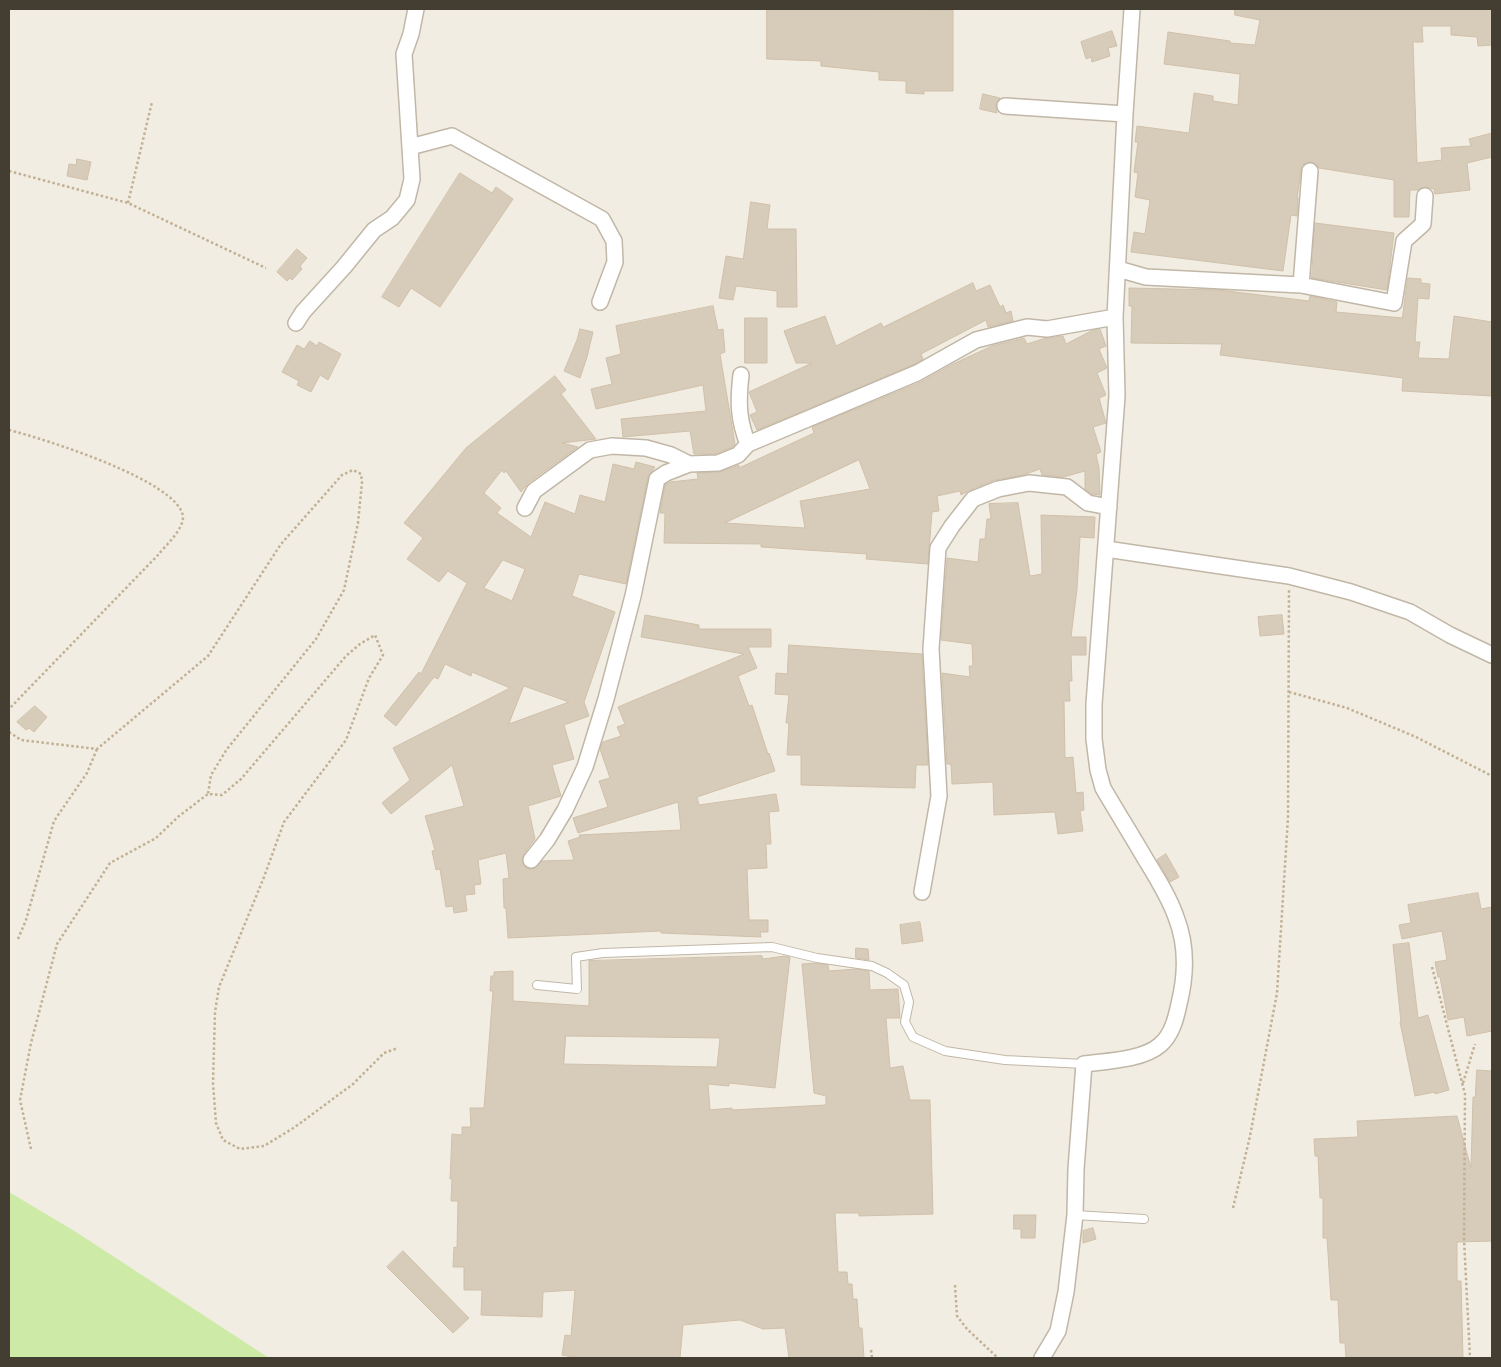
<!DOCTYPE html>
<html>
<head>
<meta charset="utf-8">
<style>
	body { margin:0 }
	#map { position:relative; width:1501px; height:1367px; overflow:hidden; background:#f2ede2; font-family:"PT Sans",sans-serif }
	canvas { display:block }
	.frame { position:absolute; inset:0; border:10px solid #443d32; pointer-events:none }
</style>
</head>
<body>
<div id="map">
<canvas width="1501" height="1367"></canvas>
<div class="frame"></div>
</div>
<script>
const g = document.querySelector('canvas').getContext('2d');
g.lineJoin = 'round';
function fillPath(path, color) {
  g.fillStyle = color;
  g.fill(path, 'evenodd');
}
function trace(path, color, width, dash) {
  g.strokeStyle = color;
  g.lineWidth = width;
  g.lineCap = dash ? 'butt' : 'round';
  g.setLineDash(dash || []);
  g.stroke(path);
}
fillPath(new Path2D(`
	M9,1192l67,40 193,126h-260z`), '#cdeaa7');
const building = new Path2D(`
	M767,9l186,1v81h-29v3l-18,-1v-12l-27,-1v-8l-58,-6v-5l-54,-2z
	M1235,9h257v36l-14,1 -1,-9 -26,-2v-9h-29l1,16h-10l4,121 25,-3 -1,-12 30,-2 -2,-7 23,-6v24l-25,6 3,27 -35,4 -1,-5 -8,-2 -8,3h-8l-1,27h-15v-37l-75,-12 -3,-4 -6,-2 -8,3 -1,5 -4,28h1l-1,18 -6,-1 -8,56 -152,-19 3,-20 11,2 5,-34 -15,-3 3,-24 -4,-1 4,-30h-3l2,-16 52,7 5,-40 19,3v5l25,4 2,-31 -76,-10 4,-32 62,9v2l25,2 5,-25 -25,-5z
	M1112,31l5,15 -9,2 2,8 -18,6 -1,-5 -5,2 -5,-17z
	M983,94l17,4 -4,7 1,8 -17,-4z
	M77,159l14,3 -4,18 -20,-4 2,-12 7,1z
	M460,173l32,20 4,-6 17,12 -73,108 -29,-19 -12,19 -17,-10z
	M751,202l19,3 -3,24h29l1,78h-20v-16l-41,-5 -3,14 -14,-2 7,-42 17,3z
	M1315,223l79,10 -7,57 -75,-12z
	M297,249l10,9 -7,8 2,3 -10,11 -2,-2 -3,3 -10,-9z
	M1408,278l13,1v4l9,1 -1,15 -11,-1 -3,44h5l-2,16 31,1 5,-43 38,6v74l-90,-5 1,-13 -183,-23 2,-11 -91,-1 1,-37h-3v-18l90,2 90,11 1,-5 27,6 -1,10 66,6z
	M973,283l3,8 14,-6 10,22 3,-2 3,8 5,-2 2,10 -25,6 -2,-7 -65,34 2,5 -10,6 -156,65 -7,-15 7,-3 -8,-20 63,-29h-16l-12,-32 41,-15 11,30 45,-23 2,4z
	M713,306l5,24 5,-1 2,23 -5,2 15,90 -2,3 -17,7h-22l-4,-23 -67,6 -2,-18 85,-8 -3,-26 -107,24 -5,-20 21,-5 -6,-26 15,-4 -5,-28z
	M745,318h22v45h-22z
	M580,329l13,3 -6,25 -7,21 -16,-7 13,-31z
	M1100,329l6,17 -7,3 8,19 -10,5 9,22 -7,3 7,25 -13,4 8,25 -5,2 3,14 1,27 -8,-1 -7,-5v-18l-22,6 -21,-2 -2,-6 -17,6 -28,5 -25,10 -9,5 -1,-4 -23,5 2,15 -7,1 -4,52 -62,-5 1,-5 -106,-7v-3l-97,-1 1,-30h-5l5,-28 5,-3 28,-3 -1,-6 22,-1 20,-7v3l75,-35 -2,-6 109,-45 32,-18 39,-18 32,-8 3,6 19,-6 17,-2 3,8 27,-14zM859,460l11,29 -70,12 5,27 -80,-5z
	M310,341l7,5 2,-4 22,12 -13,26 -8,-5 -9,17 -14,-7 2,-4 -17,-9 15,-27 7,4z
	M555,376l11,14 -5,4 35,45 -34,4 16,4 -50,36 -7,9 -15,-21 -2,2 -2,-3 -18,23 17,15 -4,5 34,24 14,-35 30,12 5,-19 25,7 8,-38 21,5 2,-7 19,5 -7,10 -22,107 -47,-10 -7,22 43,16 -31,90 5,14 -25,9 10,34 -22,6 9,31 -33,10 7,33 -12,16 -1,8 4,5 4,1 5,-1 7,-7 32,-1 -6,-19 12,-4 -1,-2 102,-5 -3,-28 -100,31 -5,-15 35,-11 -9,-26 11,-3 -10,-29 3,-7 18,-6 -4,-9 8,-3 -7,-17 126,-53 -103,-17 4,-22 54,10v4h72v18h-23l9,21 -19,8 11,30 3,-1 16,49 1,-1 6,18 -78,26 2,8 77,-11 3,17 -10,1 2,32h-5l1,24 -20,1 2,51h19v12h-8l1,5 -100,-4v-2l-153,7 -2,-30h-2l-1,-29 6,-1 -3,-25 -28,7 3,24 -7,1 1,9 -10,1 2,16 -13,2 -1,-7 -7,1 -6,-38 -4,1 -4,-19 3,-1 -10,-34 39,-10 -12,-41 -61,49 -9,-11 28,-23 -17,-32 117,-60 -38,-16 -1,4 -26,-12 -7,15 -4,-2 -38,49 -12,-10 35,-44 2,2 46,-91 -19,-12 -9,11 -32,-23 16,-21 -19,-15 62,-75zM503,560l22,9 -13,32 -28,-13zM524,686l45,16 -60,22z
	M1018,503l12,73 12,-2 -1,-59 54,2 -1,21 -14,-1 -3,52 -6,48h15v18h-15l1,26h-3l1,20h-6l1,57 8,-1 3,36 7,-1 1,18 -4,1 3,20 -25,3 -3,-22 -61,3 -1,-33 -41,2 -1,-20h-4l-5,-91 28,4 -1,-11h4l-1,-22 -31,-4 6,-82 31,4 2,-23h5l2,-20h4l-2,-15z
	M1282,615l2,19 -24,2 -2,-19z
	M789,645l133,9 6,111h-12l-1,23 -114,-3v-30h-14l2,-32h-3l3,-28 -14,-1 1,-21 11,1z
	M35,706l12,11 -13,15 -5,-4 -3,2 -9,-8z
	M1166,854l13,23 -9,5 -13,-22z
	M1478,893l3,16 11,-2v124l-25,5 -3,-19 -16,3 -8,-43h-2l-3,-15 12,-2 -5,-29 -40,8 -3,-14 12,-2 -3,-18z
	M920,922l3,19 -21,3 -2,-19z
	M1409,943l9,75 10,-3 21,75 -14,4v-2l-20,4 -15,-74h1l-8,-77z
	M856,948l12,1 1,11 -13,-2z
	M762,956l1,3 22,-3 5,1 -15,131 -46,-5v3l-21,-2 2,26 22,-2v2l94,-5v-9l-12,-3 -12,-129 14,-1 12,2 1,6 27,-2 13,2 1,19 28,-1 2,29h-14l4,50 13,-2 7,34h20l3,114 -74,2v-3h-24l3,59h9l1,12h4l1,15h4l2,29h3l2,30h-75l-4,-30 -22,1 -23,-9 -57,5 -3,33h-101l-17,-3 3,-20 6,1 4,-46 -32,2 -1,25 -61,-2 1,-25h-18v-23h-11l1,-20 3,1 1,-47h-7l1,-22h-2l2,-45 10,1v-8h9l-1,-19h14l9,-117h-3l1,-15h3v-4l19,-1v30l76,5v-45zM566,1036l154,2 -3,29 -153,-3z
	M1477,1070l15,1v170l-35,1v39h4l2,77h-117l-1,-15h-5l-2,-43h-7l-4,-62h-4v-40h-3l-2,-42h-3l-1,-17 44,-2 -1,-16 100,-5 14,52 2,-71h2z
	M1014,1215h22l-1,23h-14v-9h-7z
	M1093,1228l3,11 -13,4v-12z
	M403,1251l66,67 -16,15 -66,-66z`);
fillPath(building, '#d7cbb9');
trace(building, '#d0c0a9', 1);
const lane = new Path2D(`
	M537,985l40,4 -1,-32 27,-4 169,-6 45,11 55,8 15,7 17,12 5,17 -4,20 8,15 32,14 60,9 79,4
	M1075,1215l69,4`);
const street = new Path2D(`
	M1005,106l120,8
	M410,147l42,-11 150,83 12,22 1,21 -15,40
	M1118,269l28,8 155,8 9,-114
	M1301,285l93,18 10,-62 19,-17 2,-28
	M296,323l7,-11 41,-45 30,-37 18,-12 15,-18 5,-21 -8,-125 7,-20 5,-25
	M741,375c-3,26 -3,45 7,69
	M525,508l9,-17 56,-41 22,-4 34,2 25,7 18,9 29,-1 20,-8 10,-11 169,-71 59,-33 51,-13 20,2 68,-12
	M1106,549l183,27 62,16 59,20 40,23 42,20
	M531,860l16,-20 18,-30 20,-43 21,-68 27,-103 24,-117 9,-6 23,-9
	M922,892l17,-96 -8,-147 7,-101 14,-22 21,-27 25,-10 31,-6 38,4 21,16 21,4
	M1042,1358l16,-27 8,-39 9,-77 1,-46 8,-105c22,-3 59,-4 76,-19 12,-10 16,-27 19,-41 7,-28 8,-59 -3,-87 -7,-20 -19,-39 -30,-57 -14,-24 -29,-48 -43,-72l-5,-18 -4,-31v-35l23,-308 -2,-79 10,-203 7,-105`);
trace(lane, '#c1b7a7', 10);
trace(street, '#c1b7a7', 18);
trace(new Path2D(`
	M9,171l119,32 138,65
	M128,203l24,-101
	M9,430c32,8 171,51 174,87 0,13 -17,28 -25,38l-149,154
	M1289,692l58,16 69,29 76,39
	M9,732l12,8 76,9 111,-93 73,-112 61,-69 11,-5 8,4 1,8 -4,41 -14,67 -28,49 -89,110 -16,26 -3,19 14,1 19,-16 105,-123 14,-12 15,-9 8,20 -14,23 -23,62 -62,82 -20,55 -45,110 -4,25 -2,71 3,40 7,17 17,9 24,-3 31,-19 58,-43 31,-31 14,-5
	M18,939l8,-19 28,-99 33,-48 10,-24
	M1432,967l33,127 -1,145 6,119
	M1463,1083l12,-39
	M31,1149l-11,-49 11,-57 26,-99 53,-81 46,-25 23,-22 29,-22
	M1233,1208l17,-72 27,-143 11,-176 1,-227
	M955,1285l2,31 10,13 31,29
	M871,1350l1,8`), '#c1b094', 2.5, [2.5, 2.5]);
trace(lane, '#fff', 8);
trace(street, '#fff', 15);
</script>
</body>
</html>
